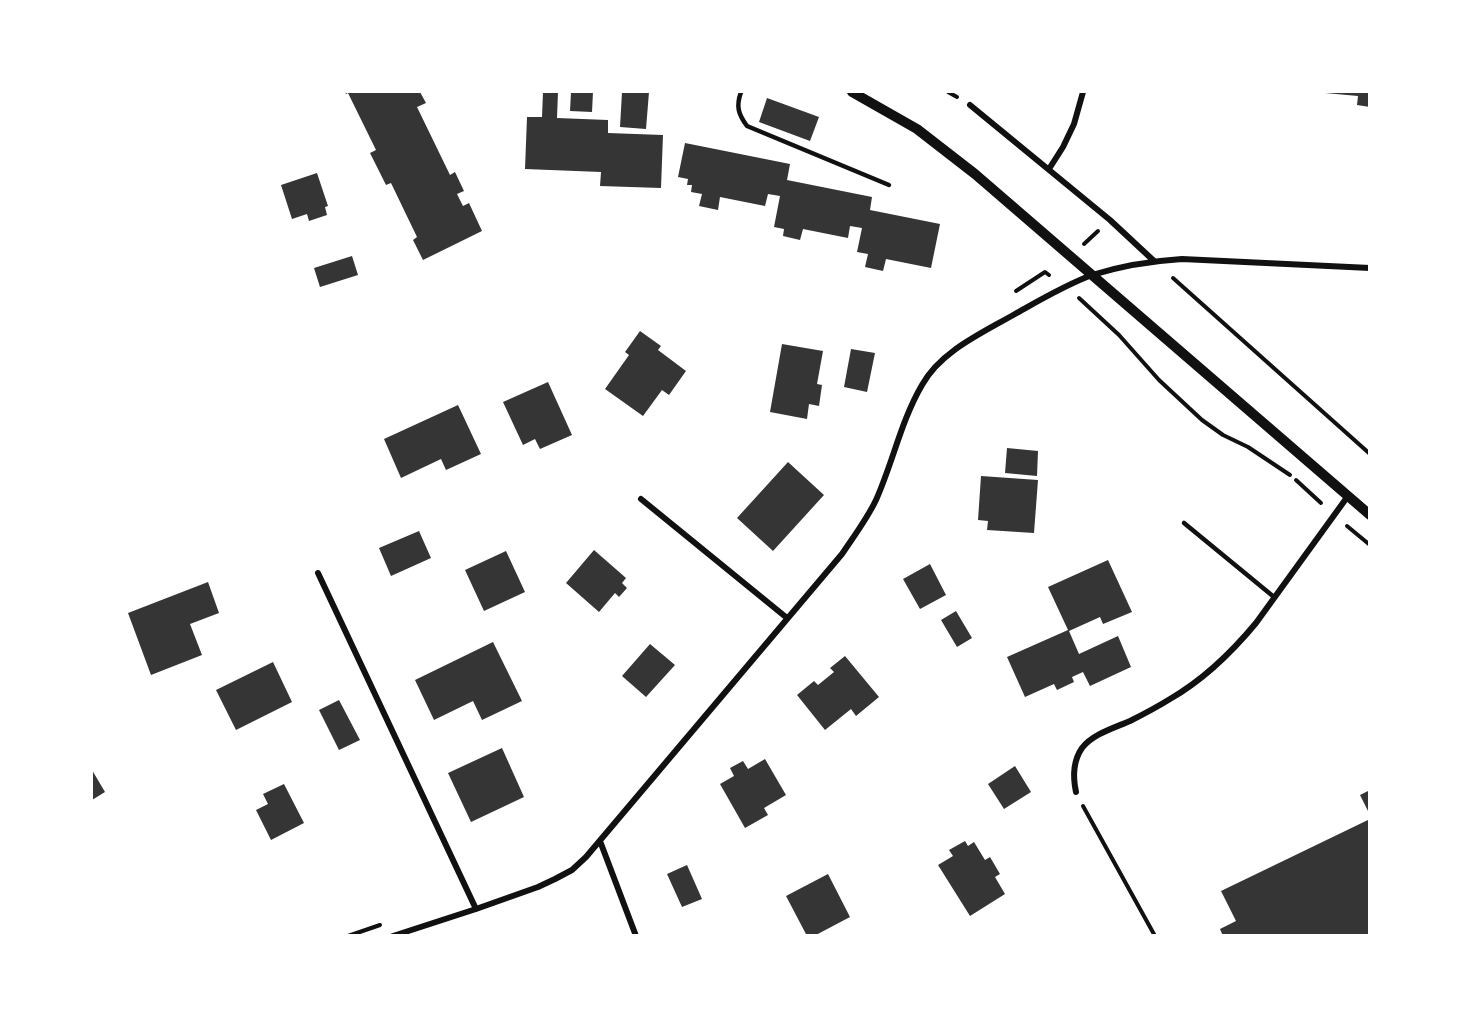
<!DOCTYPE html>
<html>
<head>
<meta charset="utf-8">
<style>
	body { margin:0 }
	#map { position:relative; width:1461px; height:1027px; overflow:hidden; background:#fff; font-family:Helvetica,sans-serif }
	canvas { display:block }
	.frame { position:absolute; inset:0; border:93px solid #fff; pointer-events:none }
</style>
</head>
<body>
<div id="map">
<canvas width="1461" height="1027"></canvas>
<div class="frame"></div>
</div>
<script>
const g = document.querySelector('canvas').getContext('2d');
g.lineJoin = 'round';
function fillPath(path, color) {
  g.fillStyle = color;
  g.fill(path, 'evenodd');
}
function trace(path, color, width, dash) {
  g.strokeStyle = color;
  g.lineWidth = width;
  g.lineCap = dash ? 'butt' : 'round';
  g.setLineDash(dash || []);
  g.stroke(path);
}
fillPath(new Path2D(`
	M345,92h75l6,11 -9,4 33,68 5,-3 9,19 -7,3 6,12 6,-3 13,28 -59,29 -10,-20 4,-3 -26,-54 -5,2 -16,-32 6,-3 -28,-57 -2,1z
	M543,92h15l-1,26 51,2v13l55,2 -2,53 -61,-2 1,-14 -76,-3 2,-52h15z
	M571,92h22l-1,20 -22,-1z
	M622,92h27l-3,37 -26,-2z
	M1325,92h45v15l-13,-2 1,-9 -33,-3z
	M767,98l52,19 -9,24 -51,-19z
	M685,143l105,21 -3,16 85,17 -2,13 70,14 -9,44 -45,-9 -3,12 -18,-4 3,-13 -11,-2 5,-24 -12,-2 -2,12 -45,-9 -3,11 -17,-4 1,-7 -10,-2 6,-31 -12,-2 -3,12 -45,-9 -2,13 -19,-4 3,-12 -11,-2 1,-7h-5l1,-6 -10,-2z
	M317,173l11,33 -3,1 2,8 -18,6 -2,-7 -15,5 -11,-34z
	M352,256l6,19 -38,12 -6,-19z
	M640,331l21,15 -3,4 28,21 -17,24 -7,-5 -19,26 -38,-27 24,-34 -4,-3z
	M782,344l41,7 -6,33 5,1 -3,21 -10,-2 -2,15 -37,-7z
	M851,349l24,4 -8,39 -23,-5z
	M548,382l24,53 -32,14 -5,-10 -12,6 -20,-43z
	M458,405l23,49 -35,16 -5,-11 -40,19 -17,-39z
	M1007,448l31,3 -1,25 -32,-3z
	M788,462l36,33 -51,56 -36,-33z
	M981,476l57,4 -4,53 -47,-3 1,-9 -10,-1z
	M419,531l12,27 -40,18 -12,-28z
	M594,550l32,28 -4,5 5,5 -8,9 -4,-4 -16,19 -33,-29z
	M506,551l19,41 -41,19 -19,-41z
	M1108,560l24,52 -29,12 -3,-7 -31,14 10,23 39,-18 13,31 -41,19 -7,-14 -11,5 2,5 -17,8 -3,-6 -29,13 -18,-40 61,-27 -20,-43z
	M930,564l16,31 -26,14 -17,-30z
	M208,582l11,31 -29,11 12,31 -51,20 -23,-62z
	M956,611l16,27 -15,9 -16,-27z
	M493,642l29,59 -40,19 -9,-19 -39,19 -19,-40z
	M650,644l25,21 -29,32 -24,-21z
	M845,656l34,41 -23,19 -5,-7 -26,21 -28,-35 17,-14 4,4 16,-13 -4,-4z
	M273,662l19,40 -56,28 -20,-40z
	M339,700l21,40 -21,10 -20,-40z
	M502,748l22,49 -53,25 -23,-49z
	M765,759l21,36 -22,13 4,7 -23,13 -25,-44 14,-8 -4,-8 13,-7 5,8z
	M1015,766l16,26 -27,17 -16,-25z
	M92,770l13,22 -13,8z
	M284,784l20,39 -33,17 -15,-30 12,-6 -5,-10z
	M1370,790v25l-10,-20z
	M1370,819v117h-147l-3,-7 16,-8 -15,-30z
	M965,841l3,5 6,-4 11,18 5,-3 10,17 -5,3 10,17 -35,22 -32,-51 15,-9 -4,-6z
	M687,865l15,34 -20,8 -15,-33z
	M828,874l22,43 -36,19h-7l-21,-40z`), '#353535');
trace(new Path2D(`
	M948,92l9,5
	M1084,244l14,-13
	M1173,278l197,176
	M1016,291l29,-19 4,3
	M1079,298l40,37 40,45 43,40 21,15 25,12 42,28
	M1296,480l25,23
	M1347,526l23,19
	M1083,806l72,130
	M348,936l32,-11`), '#111', 4);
trace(new Path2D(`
	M741,92c-5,14 -3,22 6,34l142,59
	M1184,523l90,74`), '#111', 4.5);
trace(new Path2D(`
	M970,105l140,115 44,41
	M1049,169l14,-22 11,-23 9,-32
	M641,499l146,119
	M318,573l158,336
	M1076,792c-3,-14 -3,-31 6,-44 11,-14 32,-20 48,-27 14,-7 27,-14 40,-22 33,-19 62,-47 86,-76l92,-127
	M600,841l36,95
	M393,936l83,-27 62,-22 17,-8 17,-9 14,-13 256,-303c12,-18 25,-35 34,-54 17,-38 25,-79 46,-115 19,-34 60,-52 93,-71 25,-14 50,-29 77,-39 29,-9 59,-14 90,-16l188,9`), '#111', 6);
trace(new Path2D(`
	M852,92l65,37 58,45 395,341`), '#111', 10);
</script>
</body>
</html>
